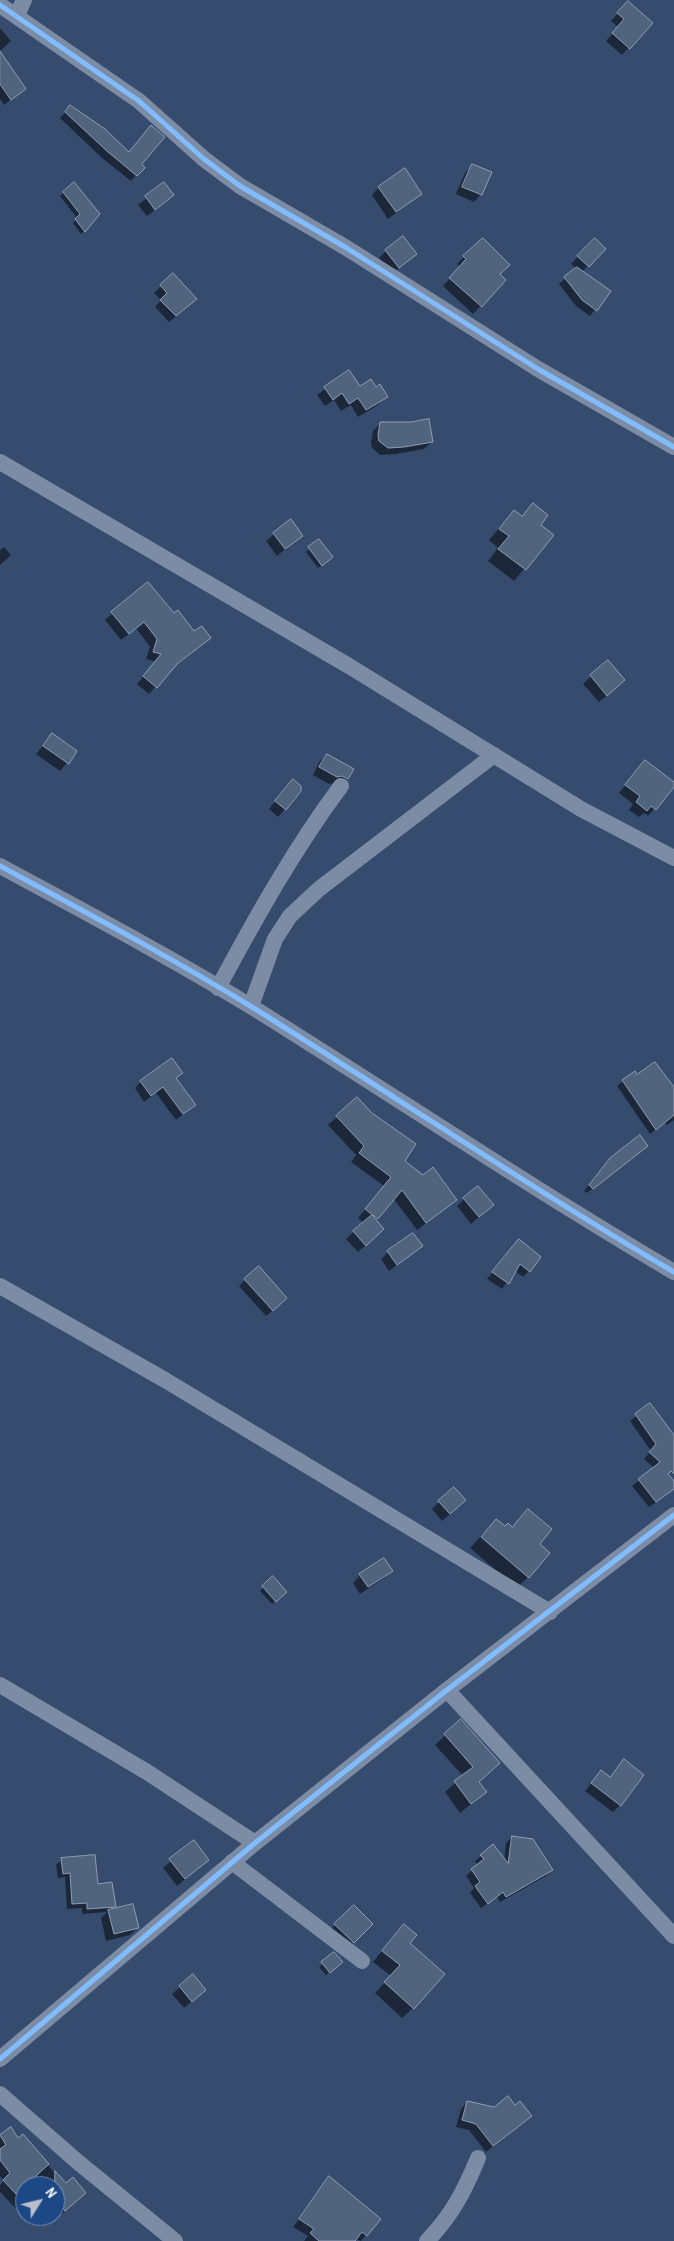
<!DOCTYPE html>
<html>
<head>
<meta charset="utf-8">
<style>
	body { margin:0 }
	#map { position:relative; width:674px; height:2241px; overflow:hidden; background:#354c6e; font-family:"Archivo Narrow",sans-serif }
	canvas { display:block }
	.north { position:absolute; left:15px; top:2176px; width:50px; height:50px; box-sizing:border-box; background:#1d4886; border:1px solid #7791b6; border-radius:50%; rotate:54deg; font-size:14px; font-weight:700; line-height:20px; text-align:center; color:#fff }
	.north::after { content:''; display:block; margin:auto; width:18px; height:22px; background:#b8c0cc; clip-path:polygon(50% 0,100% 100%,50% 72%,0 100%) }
</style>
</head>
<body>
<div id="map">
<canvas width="674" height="2241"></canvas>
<div class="north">N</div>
</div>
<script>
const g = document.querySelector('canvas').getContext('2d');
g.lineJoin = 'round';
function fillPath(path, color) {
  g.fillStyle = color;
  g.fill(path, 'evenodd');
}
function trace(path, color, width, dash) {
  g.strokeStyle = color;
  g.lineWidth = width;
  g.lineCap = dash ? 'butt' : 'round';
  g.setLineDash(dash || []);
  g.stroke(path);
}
fillPath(new Path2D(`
	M621,10l30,13 -29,32 -16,-14 12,-14 -7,-6z
	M0,28l11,13 -11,10z
	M0,53l24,36 -20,16 -4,-6z
	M70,107l73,61 -12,13 -29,-23 -42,-40z
	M473,165l8,29 -7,8 -18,-8 9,-21z
	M74,184l10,47 -3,3 -8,-11 4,-5 -17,-22z
	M164,184l1,18 -18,14 -9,-11z
	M379,187l42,7 -33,25 -16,-24z
	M595,239l9,10 -22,23 27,20 -19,24 -14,-10 -17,-22 17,-15 -5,-5z
	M386,251l22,10 -17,13 -12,-16z
	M464,257l35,17 6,6 -32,34 -30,-28 17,-19 -3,-3z
	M173,275l16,31 -20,16 -14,-15 6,-7 -7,-7z
	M349,372l11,16h15l11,8 -7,8 -21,13 -7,-12 -10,6 -7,-11 -9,6 -8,-11z
	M381,423l51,19 -8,7 -28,5 -16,1 -8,-7 -1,-5 2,-12z
	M533,504l6,21 13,10 -38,46 -26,-20 10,-13 -9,-8 25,-29 7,6z
	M290,521l11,15 -24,20 -11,-15z
	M319,541l9,19 -10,8 -12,-16z
	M4,547l7,8 -11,10v-15z
	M148,583l54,62 -30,23 -23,26 -12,-10 19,-22 -10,-3 4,-12 -14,-19 -15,12 -16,-20z
	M608,661l8,27 -17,14 -16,-18z
	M52,735l24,17 -16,19 -24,-17z
	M327,755l20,24 -7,7 -5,-3 -6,1 -16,-9 6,-13z
	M645,761l29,24 -26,31 -4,-3 -5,4 -10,-7 4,-6 -14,-11z
	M286,788l-1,21 -7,8 -9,-8z
	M181,1073l-6,6 19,26 -18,15 -20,-27 -12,9 -9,-14 6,-7z
	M637,1076l37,13v31l-7,5 -2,-2 -15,11 -33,-48 6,-5z
	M357,1099l46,62 53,39 -39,30 -24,-32 -18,22v17l-17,15 -12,-13 18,-16 -6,-5 26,-32 -33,-24 5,-7 -28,-30z
	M647,1146l-60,47 -3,-2 21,-26z
	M464,1199l28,6 -21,19 -14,-18z
	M421,1246l-32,25 -8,-12 7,-7z
	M513,1247l16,24 -6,6 -8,-6 -13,18 -15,-10z
	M245,1280l35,24 -14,12 -27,-30z
	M650,1405l24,32v29l-7,8 -1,21 -17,12 -17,-21 22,-18 -10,-9 7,-8 -21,-30z
	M439,1502l18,6 -15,13 -10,-12z
	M496,1520l9,8 33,16 -10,33 -11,11 -47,-40z
	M391,1571l-7,7 -24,16 -7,-11 7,-8z
	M273,1578l13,14 -14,12 -12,-13z
	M460,1721l18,61 7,10 -25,21 -15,-21 18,-16 -28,-31z
	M601,1772l19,33 -7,7 -28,-21z
	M512,1837l40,33 -6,6 -46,26 -3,-5 -16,11 -11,-15 4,-5 -8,-12 12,-11 -3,-4 6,-5 23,4 2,-17z
	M193,1842l15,18 -31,26 -14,-18z
	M62,1860l35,26 18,21 -4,3 26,18 -7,7 -24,6 -5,-23 6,-6 -25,2v-6l-15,1 -2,-32 -7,1 -2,-13z
	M354,1907l17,17 -25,25 -18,-17z
	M394,1936l15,7 4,65 -11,10 -27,-25 16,-17 -18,-14z
	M333,1954l5,11 -12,10 -7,-8z
	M192,1976l5,21 -13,11 -12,-14z
	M467,2102l63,14 -44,36 -17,-22 -13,-3 5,-18z
	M10,2129l8,10 5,-3 55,64 -20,17 -3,-3v-28h-30l-1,31 -24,-25v-7l4,-4 -4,-5v-39z
	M329,2178l37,57 -5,6 -6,-2 -2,2h-49l4,-5 -15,-9z`), '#0007');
const building = new Path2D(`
	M628,1l25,22 -23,26 -18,-16 12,-14 -7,-6z
	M0,51l26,38 -15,11 -11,-16z
	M70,105l35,24 24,23 22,-27 14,12 -23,27 3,4 -8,8 -29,-24 -43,-40z
	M472,164l20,8 -10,23 -20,-8z
	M405,168l17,26 -26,18 -18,-25z
	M74,182l26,32 -15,18 -10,-13 5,-5 -17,-22z
	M164,182l10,13 -19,15 -10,-14z
	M403,236l14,18 -18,14 -14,-18z
	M483,238l27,27 -10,9 6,6 -24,27 -33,-29 17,-19 -3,-3z
	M595,238l11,11 -17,18 -12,-11z
	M577,267l34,24 -14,20 -15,-11 -18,-23z
	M173,273l24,26 -21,17 -16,-16 7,-7 -7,-8z
	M349,370l11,16 11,-7 5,8 4,-3 8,13 -22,13 -8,-12 -9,6 -7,-11 -9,7 -9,-13z
	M429,419l4,23 -29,5 -16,1 -9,-7 -1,-6 2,-13h31z
	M533,503l15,12 -7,10 13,10 -28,35 -28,-21 11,-13 -10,-7 15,-19 8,6z
	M291,519l12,17 -18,13 -12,-16z
	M319,539l14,18 -11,9 -14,-19z
	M148,582l26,31 4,-3 16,21 8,-5 9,12 -34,26 -20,24 -14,-12 18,-22 -8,-2 4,-13 -13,-17 -15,12 -18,-22z
	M608,660l17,20 -18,16 -17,-21z
	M52,733l25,18 -8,13 -26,-18z
	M327,754l27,15 -6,10 -6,-3 -5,1 -18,-10z
	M645,760l29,22v5l-18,23 -5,-4 -4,5 -11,-9 4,-6 -15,-11z
	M293,779l8,7v5l-15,19 -11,-9z
	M172,1058l11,15 -7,5 20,27 -13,9 -20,-27 -12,9 -11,-15z
	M655,1062l19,25v28l-18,15 -34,-50 13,-9 2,3z
	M357,1097l15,16 44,31 -11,17 18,14 10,-8 24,33 -31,23 -24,-33 -24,29 -13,-10 26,-32 -32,-24 5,-7 -28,-30z
	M640,1135l8,11 -55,43 -4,-4 21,-27z
	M478,1186l16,19 -15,12 -16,-19z
	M372,1215l12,14 -18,17 -13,-15z
	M413,1233l10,13 -26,19 -10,-14z
	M519,1239l22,18 -11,15 -10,-8 -11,20 -17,-12z
	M259,1266l28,32 -14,13 -29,-32z
	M650,1403l24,32v39l-3,-3 -3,3 6,7v8l-18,13 -18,-23 22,-17 -11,-10 7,-8 -21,-30z
	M454,1487l12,13 -16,14 -12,-13z
	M528,1509l24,20 -12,15 10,9 -21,25 -48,-41 15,-18 9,7 3,-3 4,4z
	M384,1558l9,13 -25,16 -9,-13z
	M273,1576l14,16 -11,10 -14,-16z
	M461,1719l39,44 -21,19 8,10 -16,12 -17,-23 19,-14 -29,-33z
	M624,1759l20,16 -23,31 -30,-23 10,-13 9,7z
	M512,1836l21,3 20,31 -47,27 -3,-5 -15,12 -13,-18 5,-4 -9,-13 13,-10 -4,-4 13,-11 15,19z
	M194,1840l15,20 -24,19 -16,-20z
	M95,1855l3,29 14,-2 4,25 -29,2v-6l-15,1 -2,-31 -7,1 -2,-16z
	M133,1904l6,24 -25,6 -6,-24z
	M354,1905l19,19 -19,19 -20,-19z
	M404,1924l13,11 -7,8 35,31 -31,35 -30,-27 16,-17 -18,-14z
	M334,1952l9,10 -13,11 -9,-11z
	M193,1974l13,16 -14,12 -13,-16z
	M508,2096l7,9 5,-4 12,15 -39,30 -17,-22 -14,-4 5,-19 27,6z
	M11,2127l7,11 5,-4 26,30 -33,30 -13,-14 7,-7 -10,-13v-11l6,-4 -6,-10z
	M55,2171l11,12 7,-6 13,16 -21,18 -10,-12z
	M329,2176l52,43 -14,17 -5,-4 -7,9h-36l-9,-8 4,-4 -15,-10z`);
fillPath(building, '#51647e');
trace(building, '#8f9db2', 1);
trace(new Path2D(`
	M0,5l139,96 65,58 36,27 105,61 193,122 136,78
	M17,15l7,-15
	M0,462l349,204 232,143 93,49
	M0,866c85,46 170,91 252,141 141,88 279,181 422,265
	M218,988c37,-69 76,-139 123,-202
	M251,1006l24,-67 15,-23 29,-27 175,-134
	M0,1286l165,94 385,232
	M0,1685l147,87 108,71
	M447,1690l227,246
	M232,1862l130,99
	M0,2059l255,-216 192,-153 227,-175
	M0,2094l79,69 96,78
	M427,2241c25,-26 37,-49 51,-83`), '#7c8ca4', 16);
trace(new Path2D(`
	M0,5l139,96 65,58 36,27 105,61 193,122 136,78
	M0,866c85,46 170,91 252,141 141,88 279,181 422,265
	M0,2059l255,-216 192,-153 227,-175`), '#80bcff', 5);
</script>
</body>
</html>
